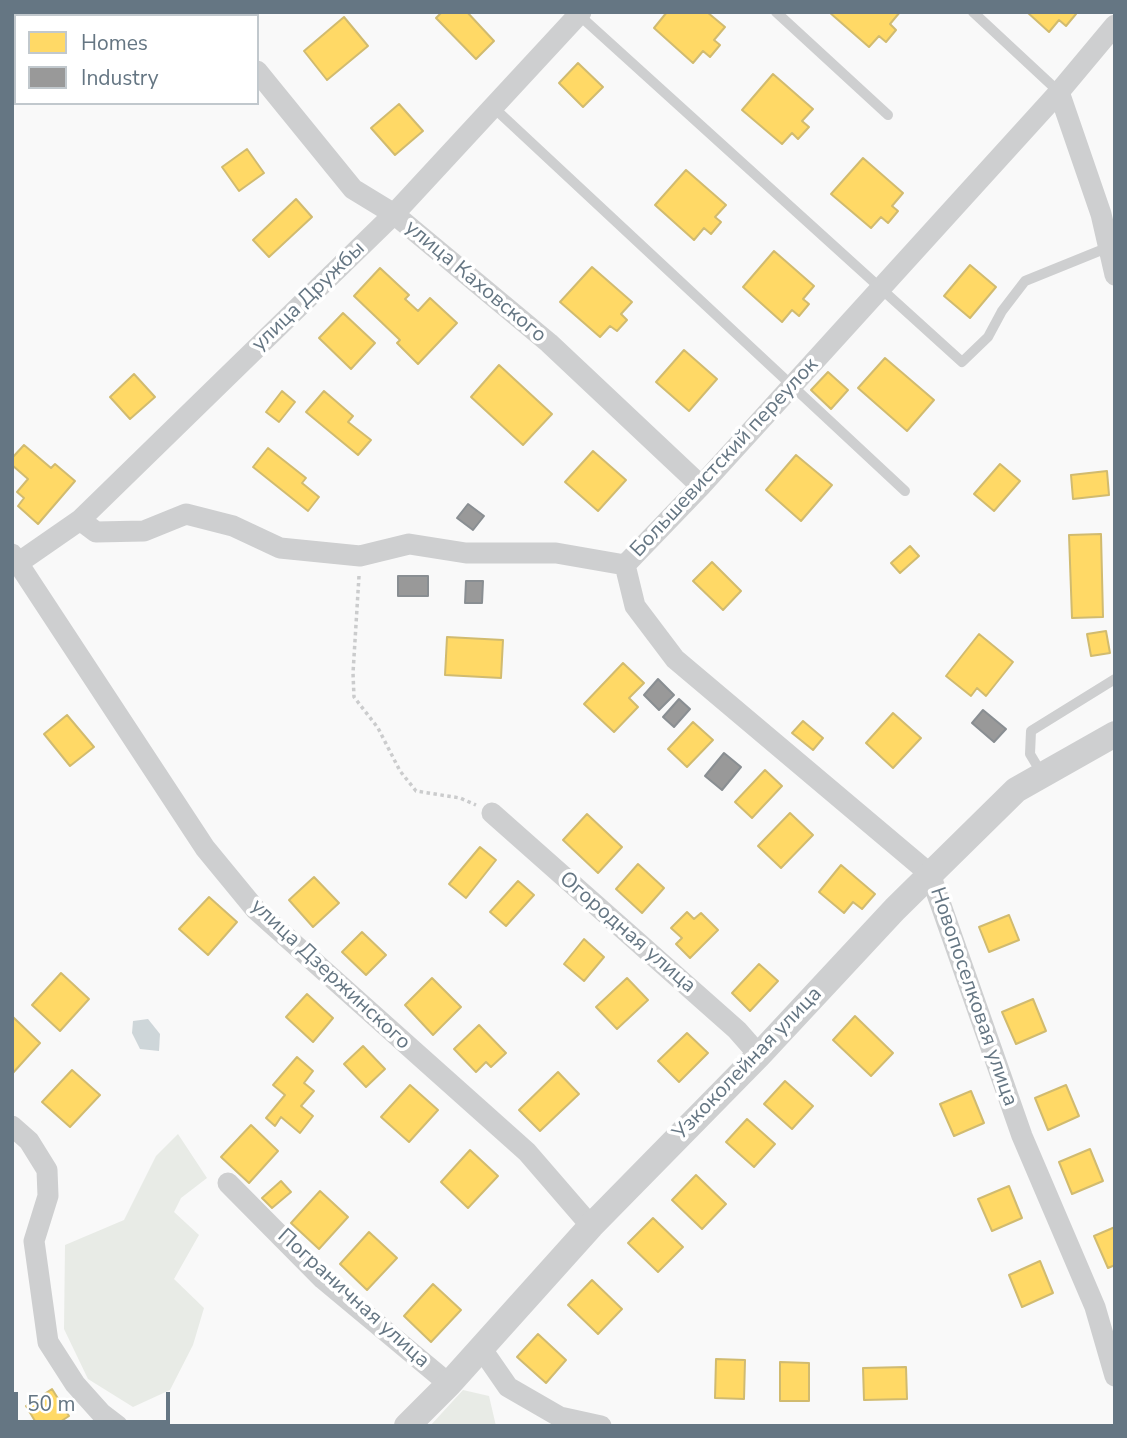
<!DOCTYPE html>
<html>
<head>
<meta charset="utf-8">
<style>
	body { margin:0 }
	#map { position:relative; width:1127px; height:1438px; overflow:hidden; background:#f9f9f9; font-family:"Nunito Sans",sans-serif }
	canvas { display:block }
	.frame { position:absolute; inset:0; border:14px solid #657683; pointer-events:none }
	.legend { position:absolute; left:14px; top:14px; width:245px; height:91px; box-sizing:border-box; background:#fff; border:2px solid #c1c8cd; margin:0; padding:9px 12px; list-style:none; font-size:21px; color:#657683 }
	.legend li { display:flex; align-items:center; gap:14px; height:35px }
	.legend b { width:35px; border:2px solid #c1c8cd }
	.scale { position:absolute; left:14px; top:1392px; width:156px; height:32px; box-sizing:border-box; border:4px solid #657683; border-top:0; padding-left:9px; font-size:21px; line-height:24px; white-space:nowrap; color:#657683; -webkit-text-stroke:5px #fff; paint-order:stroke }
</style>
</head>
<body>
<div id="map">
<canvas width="1127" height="1438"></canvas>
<div class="frame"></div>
<ul class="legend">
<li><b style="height:19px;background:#ffd966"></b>Homes</li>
<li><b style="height:19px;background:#999"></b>Industry</li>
</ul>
<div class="scale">50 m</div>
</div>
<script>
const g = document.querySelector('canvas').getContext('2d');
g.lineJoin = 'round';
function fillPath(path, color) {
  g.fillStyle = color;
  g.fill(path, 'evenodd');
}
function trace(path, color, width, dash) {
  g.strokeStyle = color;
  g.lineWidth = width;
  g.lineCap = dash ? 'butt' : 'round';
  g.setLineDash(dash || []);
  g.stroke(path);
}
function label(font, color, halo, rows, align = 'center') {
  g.font = font + ' "Nunito Sans",sans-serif';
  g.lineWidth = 7;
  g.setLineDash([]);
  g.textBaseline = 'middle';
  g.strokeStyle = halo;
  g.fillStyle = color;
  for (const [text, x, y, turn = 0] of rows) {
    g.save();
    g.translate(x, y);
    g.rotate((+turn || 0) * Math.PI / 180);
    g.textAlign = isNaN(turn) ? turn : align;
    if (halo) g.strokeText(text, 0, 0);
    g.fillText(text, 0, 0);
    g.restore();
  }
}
fillPath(new Path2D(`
	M178,1134l29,44 -26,20 -7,14 25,23 -25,44 30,29 -11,37 -23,45 -37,17 -45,-28 -24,-50 1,-84 59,-25 32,-64z
	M463,1390l26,6 7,30h-66z`), '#e8ebe6');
fillPath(new Path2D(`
	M148,1019l12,15 -1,17 -19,-2 -8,-16 1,-12z`), '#ced6d9');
const homes = new Path2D(`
	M442,12h25l27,29 -18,18 -40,-41z
	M667,12h40l18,15 -11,13 6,5 -10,12 -7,-6 -10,12 -39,-35z
	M829,12h71l-10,12 6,6 -10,12 -7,-6 -10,11z
	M1027,12h47l2,2 -10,12 -7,-6 -10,12z
	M344,17l24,29 -41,34 -23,-29z
	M578,63l25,24 -20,20 -24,-24z
	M773,74l40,35 -11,12 7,6 -11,12 -6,-6 -10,11 -40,-34z
	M399,104l24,27 -28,24 -24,-27z
	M247,149l17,24 -25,18 -17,-24z
	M863,158l40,35 -11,13 6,5 -10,12 -7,-6 -10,11 -40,-34z
	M686,170l40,35 -11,12 6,5 -10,12 -7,-6 -10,12 -39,-35z
	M296,199l16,18 -43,40 -16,-17z
	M774,251l40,35 -11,13 6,5 -10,12 -7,-6 -10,12 -39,-35z
	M970,265l26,22 -26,31 -26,-22z
	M592,267l40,35 -11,12 6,6 -10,11 -7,-5 -10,11 -40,-35z
	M380,268l29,27 -4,4 13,12 12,-13 27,25 -39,41 -21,-21 3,-3 -46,-44z
	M343,313l32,30 -24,26 -32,-31z
	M684,350l33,29 -28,32 -33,-29z
	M885,358l49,42 -27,31 -49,-43z
	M499,365l53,49 -29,31 -52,-48z
	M828,372l20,18 -17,19 -20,-19z
	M134,374l21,23 -25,22 -20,-22z
	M282,391l13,11 -16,20 -13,-10z
	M324,391l29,25 -5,6 23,18 -13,15 -52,-43z
	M24,445l27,23 4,-4 20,17 -37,43 -20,-18 6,-8 -7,-6 11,-13 -16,-14v-7z
	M268,448l38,30 -4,5 17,14 -11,14 -55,-44z
	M593,451l33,29 -28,31 -33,-29z
	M796,455l36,30 -31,36 -35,-31z
	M1000,464l20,17 -26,30 -20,-17z
	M1107,471l2,24 -36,4 -2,-24z
	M1101,534l2,83 -31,1 -3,-83z
	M910,546l9,10 -19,17 -9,-10z
	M712,562l29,29 -18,19 -30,-29z
	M1106,631l4,22 -19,3 -4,-22z
	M979,634l34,28 -27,34 -9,-8 -6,8 -25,-20z
	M447,637l56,3 -2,38 -56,-3z
	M623,663l21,20 -15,15 9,9 -24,25 -30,-28z
	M893,713l28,25 -28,30 -27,-25z
	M67,715l27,32 -24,19 -26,-32z
	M803,721l20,17 -10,12 -21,-17z
	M693,722l20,18 -26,27 -19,-18z
	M765,770l17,16 -30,32 -17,-16z
	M790,813l23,22 -32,33 -23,-22z
	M587,814l35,33 -24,26 -35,-33z
	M480,847l16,13 -30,38 -17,-14z
	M638,864l26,24 -22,25 -26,-24z
	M841,865l34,29 -13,15 -9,-7 -9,11 -25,-21z
	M314,877l25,26 -26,24 -24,-27z
	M518,881l16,14 -28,31 -16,-14z
	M209,897l28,25 -29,33 -29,-26z
	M687,912l7,7 7,-6 17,17 -28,28 -14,-14 6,-6 -11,-10z
	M1009,915l10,25 -30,12 -10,-25z
	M362,932l24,23 -20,20 -24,-23z
	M584,939l20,18 -20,24 -20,-17z
	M759,964l19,17 -28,30 -18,-18z
	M61,973l28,26 -29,32 -28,-26z
	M432,978l29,29 -28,28 -28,-30z
	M627,978l21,22 -31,29 -21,-22z
	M307,994l26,24 -20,24 -27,-25z
	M1033,999l13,32 -30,13 -14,-32z
	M855,1016l38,37 -22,23 -38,-36z
	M13,1017l27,26 -28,31v-56z
	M479,1025l27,28 -15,14 -5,-5 -10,10 -22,-23z
	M687,1033l21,20 -29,29 -21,-21z
	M363,1046l22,23 -19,18 -22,-23z
	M297,1057l16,14 -9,12 10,8 -13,15 12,10 -13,17 -19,-16 -6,9 -9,-8 19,-23 -12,-10z
	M72,1070l28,25 -30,32 -28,-25z
	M558,1072l21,22 -39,37 -21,-21z
	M785,1081l28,25 -21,23 -28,-25z
	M410,1085l28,25 -29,32 -28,-25z
	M1066,1085l13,31 -31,14 -13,-32z
	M971,1091l13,32 -30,13 -14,-32z
	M747,1119l28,25 -21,23 -28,-25z
	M251,1125l27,26 -29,32 -28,-26z
	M1090,1149l13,32 -31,13 -13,-32z
	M470,1150l28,26 -30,32 -27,-26z
	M696,1175l30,29 -24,25 -30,-29z
	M281,1181l10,11 -19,16 -10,-10z
	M1009,1186l13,32 -30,13 -14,-32z
	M320,1191l28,26 -29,32 -28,-26z
	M653,1218l30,29 -25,25 -30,-29z
	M1115,1227v38l-7,3 -14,-32z
	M369,1232l28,26 -30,32 -27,-26z
	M1040,1261l13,32 -31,14 -13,-32z
	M592,1280l30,29 -24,25 -30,-29z
	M433,1284l28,26 -30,32 -27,-26z
	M538,1334l28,26 -20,23 -29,-26z
	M716,1359l29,1 -1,39 -29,-1z
	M780,1362l29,1v38h-29z
	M906,1367l1,32 -43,1 -1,-32z
	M52,1389l17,27 -15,10h-16l-12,-20z`);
fillPath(homes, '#ffd966');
trace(homes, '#d1bb6f', 2);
const industry = new Path2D(`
	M468,504l16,12 -11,14 -16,-12z
	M398,576h30v20h-30z
	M466,581h17l-1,22h-17z
	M658,679l16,16 -15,15 -15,-15z
	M679,699l11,10 -16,18 -11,-10z
	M983,710l23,19 -12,13 -22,-19z
	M724,753l17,14 -19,23 -17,-14z`);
fillPath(industry, '#999');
trace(industry, '#898e92', 2);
trace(new Path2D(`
	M359,576l-6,97 1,24 24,31 22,43 16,20 44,7 16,7`), '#cbcccd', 3.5, [3.5, 3.5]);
trace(new Path2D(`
	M776,12l112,103
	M973,12l86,80
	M579,15l383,347 26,-25 14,-26 23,-30 84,-34
	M493,107l412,384
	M1042,774l-12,-20 1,-23 84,-52`), '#cecfd0', 10);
trace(new Path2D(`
	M211,12l3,4
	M257,71l96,118 41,25 155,129 152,143
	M1059,92l42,122 14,61
	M80,520l16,12 48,-1 42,-17 47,12 47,22 80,8 49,-12 57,9h90l69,12 76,-79 358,-394 56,-67
	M12,554l193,294 51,62 271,242 64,74
	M18,563l62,-43 314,-306 187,-202
	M625,565l10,41 40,53 255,215 92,262 73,171 20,69
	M492,813l245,217 22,25
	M12,1126l17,15 18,29 1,26 -14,45 14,101 27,42 26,29 17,13
	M228,1183l95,96 126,105
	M481,1348l27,39 52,30 41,9`), '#cecfd0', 21);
trace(new Path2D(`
	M407,1426l42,-42 142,-158 168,-171 136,-146 121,-119 99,-56`), '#cecfd0', 26);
label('21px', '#657683', '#fff', [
	["улица Каховского",475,282,40],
	["улица Дружбы",309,297,-44],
	["Большевистский переулок",725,458,-47],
	["Огородная улица",627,933,41],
	["улица Дзержинского",330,975,43],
	["Новопоселковая улица",973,997,71],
	["Узкоколейная улица",748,1064,-46],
	["Пограничная улица",353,1299,42]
]);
</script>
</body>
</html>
